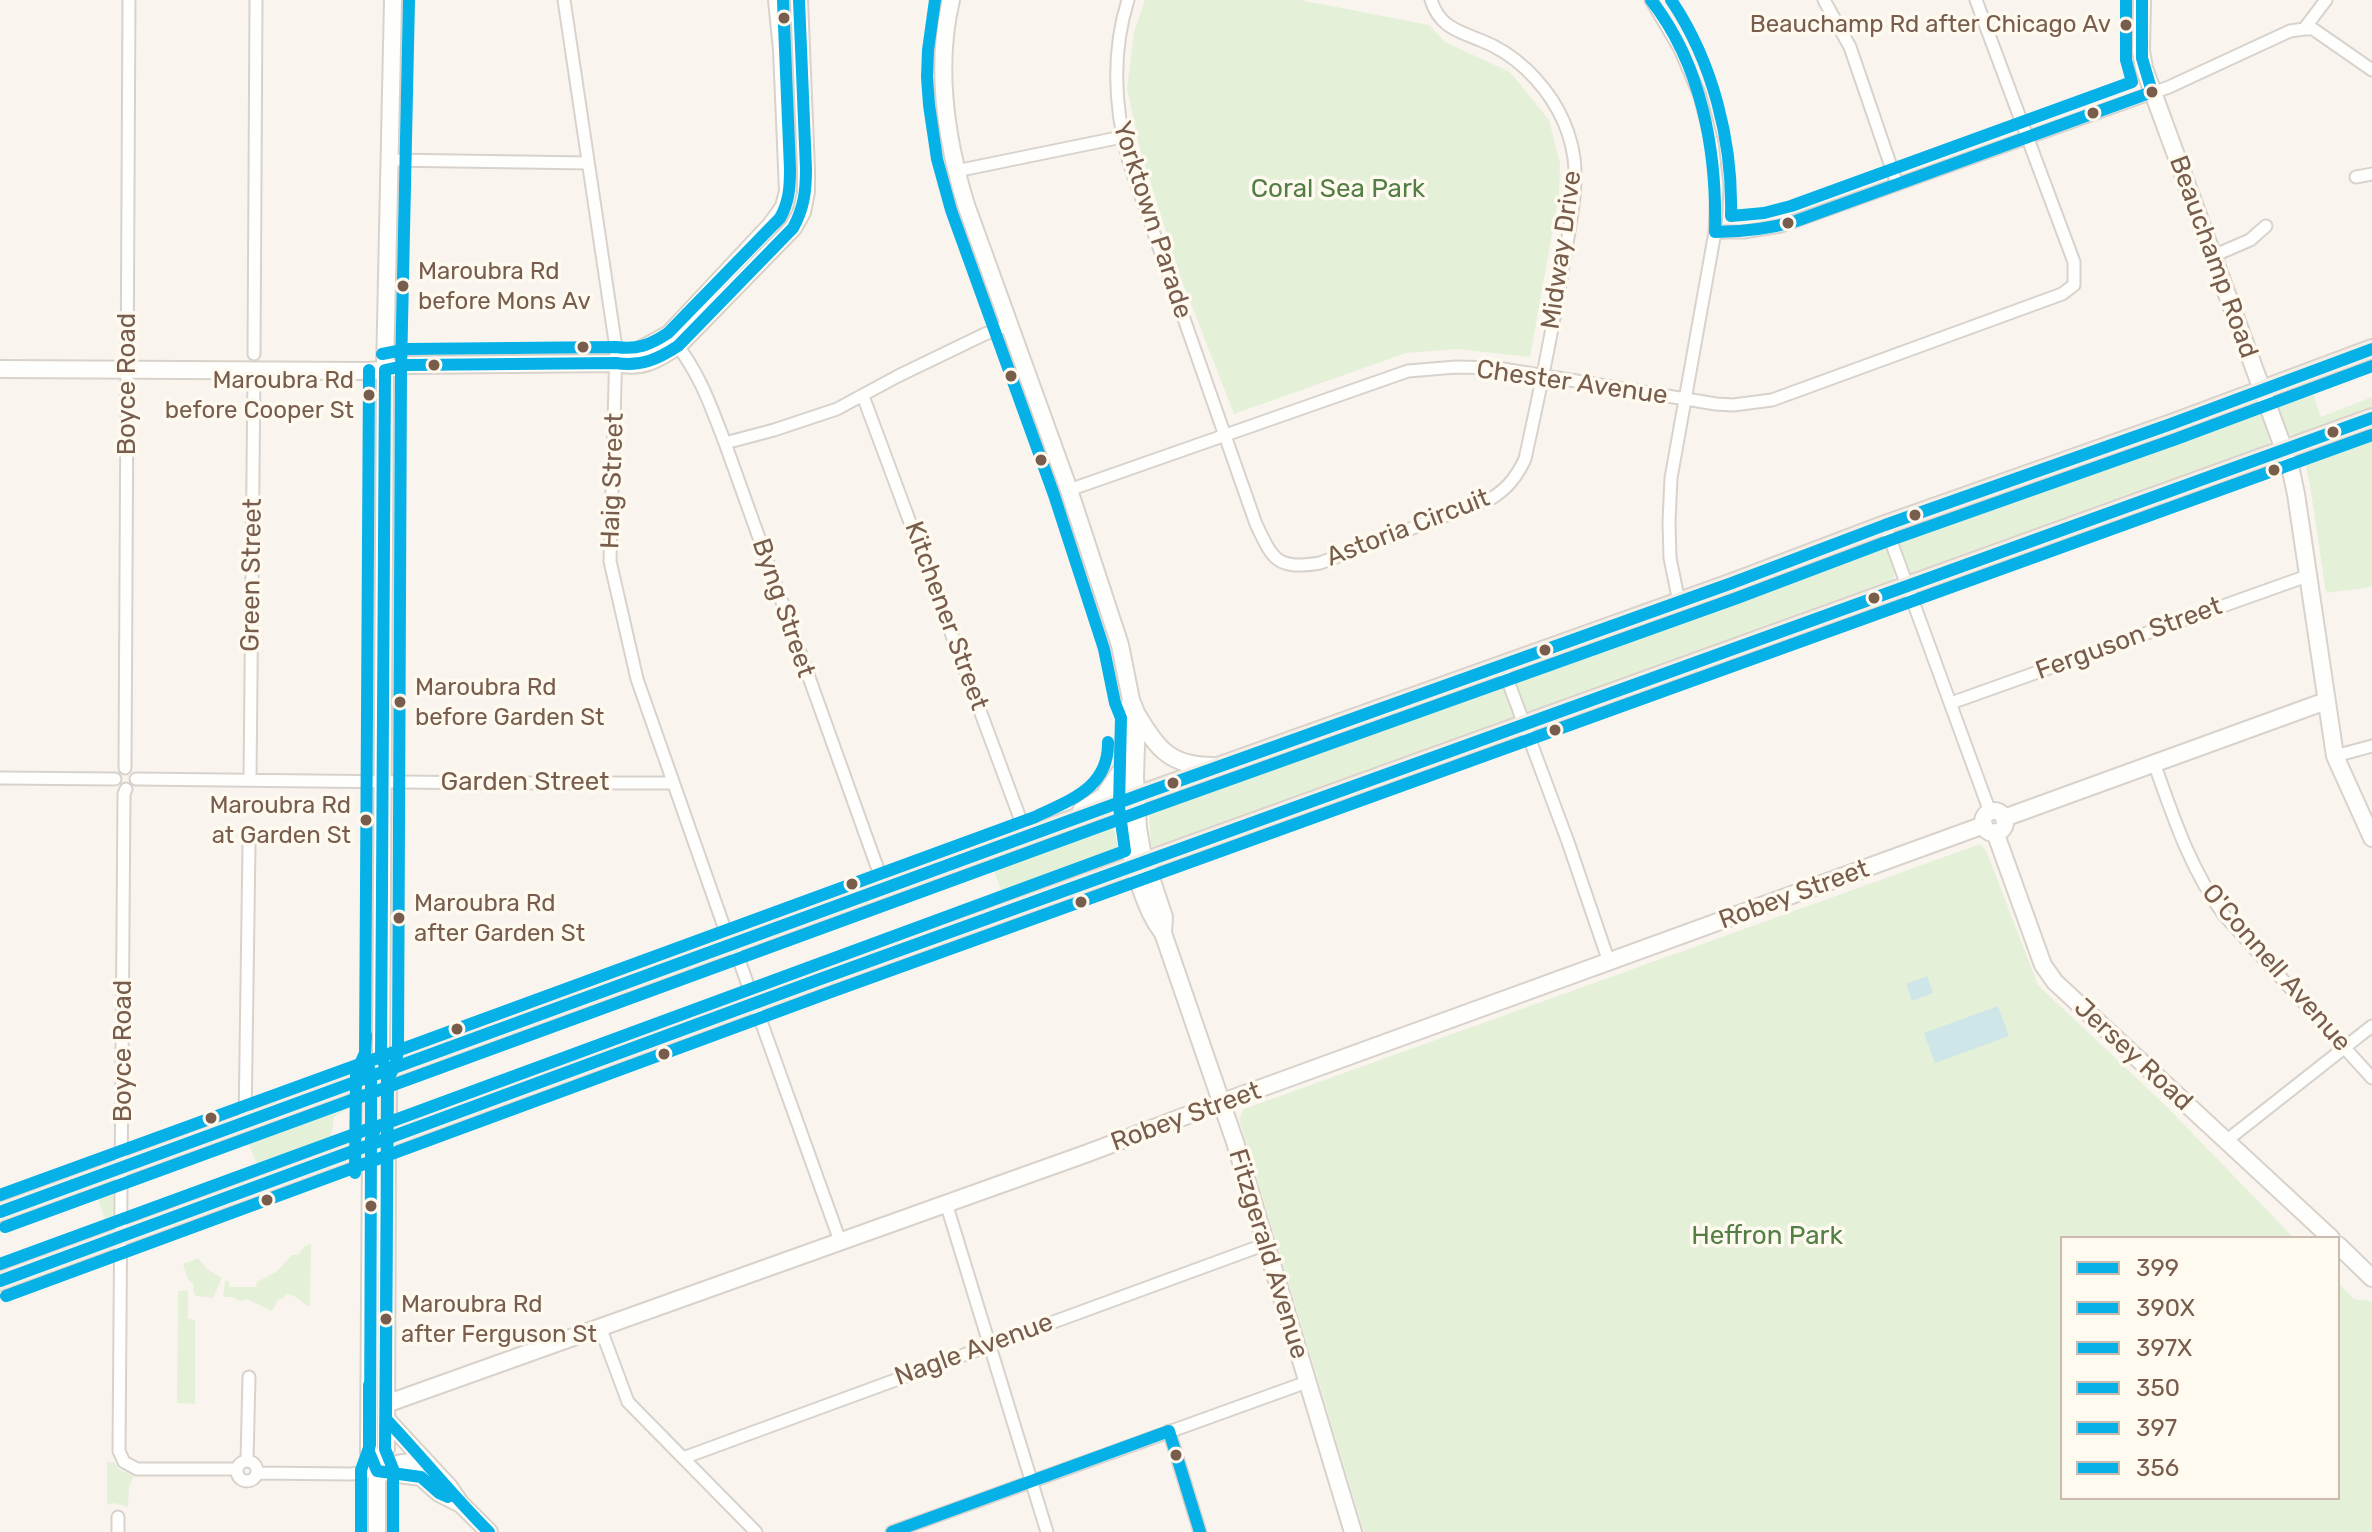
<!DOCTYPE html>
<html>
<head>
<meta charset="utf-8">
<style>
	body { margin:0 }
	#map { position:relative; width:2372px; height:1532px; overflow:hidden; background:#f9f5ee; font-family:Rubik,sans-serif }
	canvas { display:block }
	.legend { position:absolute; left:2060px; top:1236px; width:280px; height:264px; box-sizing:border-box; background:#fffaf0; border:2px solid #c9bbae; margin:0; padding:10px 14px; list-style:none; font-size:24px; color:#785d4c }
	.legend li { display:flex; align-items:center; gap:16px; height:40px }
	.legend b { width:40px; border:2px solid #c9bbae }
</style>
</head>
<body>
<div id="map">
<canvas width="2372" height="1532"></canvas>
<ul class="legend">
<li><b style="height:10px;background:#06b1e7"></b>399</li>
<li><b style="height:10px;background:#06b1e7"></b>390X</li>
<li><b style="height:10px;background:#06b1e7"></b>397X</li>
<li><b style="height:10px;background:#06b1e7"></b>350</li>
<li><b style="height:10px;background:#06b1e7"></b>397</li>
<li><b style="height:10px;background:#06b1e7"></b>356</li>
</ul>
</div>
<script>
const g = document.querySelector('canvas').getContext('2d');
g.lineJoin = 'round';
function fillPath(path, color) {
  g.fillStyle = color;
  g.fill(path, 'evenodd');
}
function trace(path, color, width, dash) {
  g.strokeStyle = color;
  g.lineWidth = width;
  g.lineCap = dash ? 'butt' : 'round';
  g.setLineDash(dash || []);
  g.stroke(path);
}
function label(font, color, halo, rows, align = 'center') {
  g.font = font + ' Rubik,sans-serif';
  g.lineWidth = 7;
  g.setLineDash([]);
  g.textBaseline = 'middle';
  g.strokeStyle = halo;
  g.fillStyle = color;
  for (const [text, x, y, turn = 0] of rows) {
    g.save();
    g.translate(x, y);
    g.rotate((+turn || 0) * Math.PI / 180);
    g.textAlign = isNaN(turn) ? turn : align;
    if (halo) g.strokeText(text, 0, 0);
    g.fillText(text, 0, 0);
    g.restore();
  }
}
fillPath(new Path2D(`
	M1145,0h155l129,25 16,17 65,30 39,48 11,43 -1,32 -29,162 -73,-8 -51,4 -172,61 -54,-138 -41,-130 -12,-58 7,-56z
	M2372,361v10l-59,22 8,24 51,-20v13l-78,26 -6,-2 -11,-31 1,-7 35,-15z
	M2251,405l9,2 11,31 -4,8 -15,9 -339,121 -4,-2 -13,-38 1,-6 4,-4z
	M2372,436v151l-46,6 -16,-108 -6,-26z
	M1873,537c21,2 26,32 19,49l-354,127 -13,-3 -14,-38z
	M1490,676l10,3 14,37 -4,9 -357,122 -2,-3 -3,-42 6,-4z
	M1111,813l8,41 -1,9 -112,41 -17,-47z
	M1980,844l6,6 52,135 128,121 128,132h-232v260h276v-215l16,16 18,2v231h-1008l-125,-413 5,-10z
	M352,1102l2,3 -20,12 -3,21 -74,26 -10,-23z
	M114,1181l-2,47 -112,42v-11l105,-40 -8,-22 -97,36v-11z
	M311,1244l-1,63c-10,-4 -13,-13 -25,-13v3l-7,3 -6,11 -26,-12 -6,2 -8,-4h-9l2,-17 4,1v6h27l1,-5 19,-10 16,-17h6l7,-9z
	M198,1258l9,11 15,9 -9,20 -17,-2 -3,-5 1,-6 -7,-7 -4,-14z
	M178,1291h10v28l7,1v84l-18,-1z
	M107,1462h7l6,8 14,6 -5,10 -1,21 -13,-4 -8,2z`), '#e5f0d9');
fillPath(new Path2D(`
	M1927,976l6,17 -21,8 -6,-17z
	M1998,1006l11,30 -74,27 -11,-30z`), '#cfe6e9');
const street = new Path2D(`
	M564,0l52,348 -6,213 27,118 86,245 16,36 101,281
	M1128,0c-17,54 -14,107 1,162l127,362c17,36 21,46 64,39l172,-65c16,-10 25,-22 33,-39 15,-68 29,-136 40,-204 5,-32 13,-65 9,-97 -5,-35 -23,-65 -48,-89 -13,-12 -30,-23 -46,-29 -23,-9 -41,-14 -49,-40
	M1651,0l29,49 20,47 12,47 5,43 -2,46 -44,246 -2,44 1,36 9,44
	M1824,0l26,47 47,137
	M2304,29h9l59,41
	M389,160l199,3
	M956,171l166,-34
	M2356,177l16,-3
	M1715,232h29l37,-6 388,-139 121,-56 14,-2 22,-29
	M2213,256l37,-16 16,-14
	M674,341c26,33 36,63 51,102l160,446
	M254,354l2,-354
	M863,396l164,441
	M725,443l49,-13 63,-21 61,-33 87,-42 24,-9
	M1069,490l339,-119 48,-4 41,1 219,36 17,1 39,-5 290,-106 12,-9v-23l-98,-262
	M1885,525l105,287
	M1502,665l66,177 41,120
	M1951,703l356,-127
	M2335,756l37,-10
	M2154,763c19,53 36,106 70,152l148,163
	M125,768l4,-768
	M0,778l115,1
	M136,779l355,4h182
	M250,780l4,-410
	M126,789l-2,5 -5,657 5,11 13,7h100
	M245,1123l4,-278
	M2226,1141l146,-115
	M946,1203l101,329
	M600,1327l28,75 128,130
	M1169,1431l31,101
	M683,1458l583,-214
	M247,1460l2,-83
	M237 1471a10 10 0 1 1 20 0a10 10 0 1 1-20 0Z
	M258,1473l93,1 26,-3
	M118,1517v15
	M892,1532l415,-150`);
const secondary = new Path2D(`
	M951,0c-16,67 -5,140 15,205l103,285 51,155 11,55 6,15 -2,62 3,51 4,23 22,66 -1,16
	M2142,0l-1,51 3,17 146,398 6,28 39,262 37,82
	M616,363l53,-29 102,-109 13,-18 4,-16 -6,-141 -5,-50
	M0,369l366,2 19,-1 23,-5 208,-2c26,6 40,-3 62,-17l115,-118 9,-16 4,-20v-23l-7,-169
	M1131,700c-6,16 -6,32 -7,49 -3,53 0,89 17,140 6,16 11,30 22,44l72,209 118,390
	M1138,716c20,34 33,50 75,50
	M1081,811l23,-15 16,-24
	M1983 822a11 11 0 1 1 22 0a11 11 0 1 1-22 0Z
	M2004,818l322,-117
	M1995,832l48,133 12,17 276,256
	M387,1071l-6,-14 4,-687 8,-370
	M371,1144l-2,308 8,19
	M2338,1245l34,33
	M386,1404l702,-251 121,-46 775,-282
	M386,1419l63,68 11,16 29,29
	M379,1470c18,-7 30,-10 49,-6
	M377,1471l44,6 18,16 20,10
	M377,1532v-61l9,-23 1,-309`);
const primary = new Path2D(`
	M387,1139v-68
	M371,1144l1,-67
	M0,1212l1145,-419 587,-210 153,-58 286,-101 201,-75
	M0,1281l823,-303 1549,-560`);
trace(street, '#d8d2cc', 15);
trace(secondary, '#d9d2cb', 20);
trace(primary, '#dad1cb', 22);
trace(street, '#fefefc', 11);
trace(secondary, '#fefefc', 16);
trace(primary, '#f3eee6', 18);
trace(new Path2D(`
	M0,1212l1145,-419 587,-210 153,-58 286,-101 201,-75
	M0,1281l823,-303 1549,-560`), '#06b1e7', 12);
trace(new Path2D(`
	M5,1227l1145,-419 587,-210 154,-58 285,-101 196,-73
	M6,1296l822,-303 1544,-558`), '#06b1e7', 12);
trace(new Path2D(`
	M1671,0c42,62 62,142 60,216l33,-3 27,-7 341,-124 -6,-22v-60
	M382,354l26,-5 208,-2c21,3 34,-2 52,-14l112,-115c9,-16 10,-30 10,-49l-7,-168
	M0,1195l360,-131 5,-11 1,-18
	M0,1264l371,-136v-54l-6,-17 4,-687`), '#06b1e7', 12);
trace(new Path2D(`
	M355,1173l1,-98 8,-12 671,-246c35,-17 74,-29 73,-75
	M361,1532v-62l9,-25 1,-306 5,-12 749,-276 -6,-44 2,-89 -6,-15 -11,-54 -50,-154 -103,-285 -14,-51 -8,-54 -2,-28 1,-27 7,-50`), '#06b1e7', 12);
trace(new Path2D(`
	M1651,0c51,65 66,151 64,232 28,0 54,-3 81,-11l356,-129 -10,-34v-58
	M369,1385v67l8,19 44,6 18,16 9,4
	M489,1532c-36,-36 -68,-76 -103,-113l1,-348 -6,-14 4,-687 23,-5 208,-2c25,4 42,-4 62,-17l115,-118c11,-20 13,-37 13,-59l-7,-169
	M892,1532l277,-101 31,101`), '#06b1e7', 12);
trace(new Path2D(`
	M393,1532v-63l-8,-20 3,-369 8,-18 2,-12 3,-680 8,-370`), '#06b1e7', 12);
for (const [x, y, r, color] of [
	[784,18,7,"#785d4c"],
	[2126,25,7,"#785d4c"],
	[2152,92,7,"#785d4c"],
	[2093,113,7,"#785d4c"],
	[1788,223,7,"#785d4c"],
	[403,286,7,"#785d4c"],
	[583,347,7,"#785d4c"],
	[434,365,7,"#785d4c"],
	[1011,376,7,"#785d4c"],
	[369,395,7,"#785d4c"],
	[2333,432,7,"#785d4c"],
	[1041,460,7,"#785d4c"],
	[2274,470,7,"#785d4c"],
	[1915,515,7,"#785d4c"],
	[1874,598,7,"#785d4c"],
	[1545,650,7,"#785d4c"],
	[400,702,7,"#785d4c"],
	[1555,730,7,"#785d4c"],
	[1173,783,7,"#785d4c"],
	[366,820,7,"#785d4c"],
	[852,884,7,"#785d4c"],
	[1081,902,7,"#785d4c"],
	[399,918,7,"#785d4c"],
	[457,1029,7,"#785d4c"],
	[664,1054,7,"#785d4c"],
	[211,1118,7,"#785d4c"],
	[267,1200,7,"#785d4c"],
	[371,1206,7,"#785d4c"],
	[386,1319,7,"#785d4c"],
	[1176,1455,7,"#785d4c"]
]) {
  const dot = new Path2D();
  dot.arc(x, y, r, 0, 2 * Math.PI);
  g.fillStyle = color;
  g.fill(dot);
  trace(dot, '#fffaf0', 3);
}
label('24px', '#785d4c', '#fffaf0', [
	["Beauchamp Rd after Chicago Av",2111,25,"right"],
	["Maroubra Rd",418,272],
	["before Mons Av",418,302],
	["Maroubra Rd",354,381,"right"],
	["before Cooper St",354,411,"right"],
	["Maroubra Rd",415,688],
	["before Garden St",415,718],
	["Maroubra Rd",351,806,"right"],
	["at Garden St",351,836,"right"],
	["Maroubra Rd",414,904],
	["after Garden St",414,934],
	["Maroubra Rd",401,1305],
	["after Ferguson St",401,1335]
], 'left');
label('26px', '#537e44', '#fffaf0', [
	["Coral Sea Park",1338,189],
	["Heffron Park",1767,1236]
]);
label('26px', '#785d4c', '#fffaf0', [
	["Yorktown Parade",1152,220,72],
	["Midway Drive",1562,250,-82],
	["Beauchamp Road",2213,257,70],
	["Chester Avenue",1572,383,8],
	["Boyce Road",127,384,-90],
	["Haig Street",613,481,-88],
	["Astoria Circuit",1408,528,-21],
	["Green Street",252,575,-89],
	["Byng Street",783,608,71],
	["Kitchener Street",946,616,70],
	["Ferguson Street",2129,639,-20],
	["Garden Street",525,782],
	["Robey Street",1794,895,-20],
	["O'Connell Avenue",2276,968,49],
	["Boyce Road",123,1051,-90],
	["Jersey Road",2133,1055,43],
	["Robey Street",1186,1117,-20],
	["Fitzgerald Avenue",1268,1254,73],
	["Nagle Avenue",974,1350,-20]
]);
</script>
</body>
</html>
